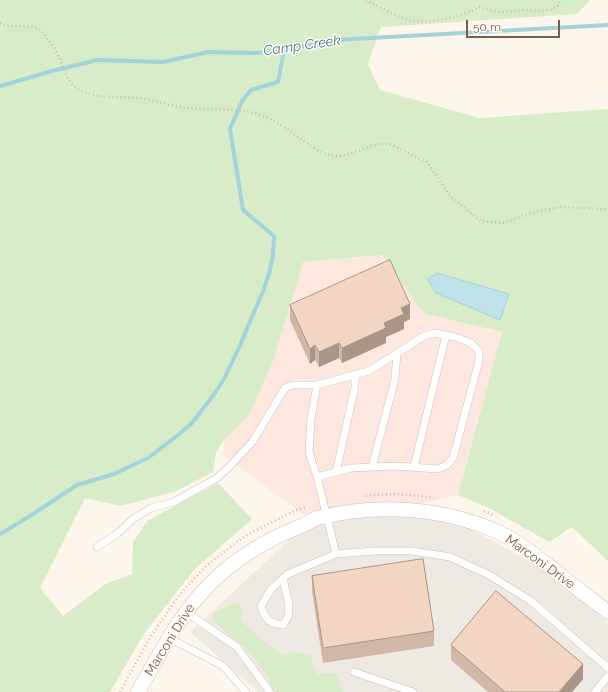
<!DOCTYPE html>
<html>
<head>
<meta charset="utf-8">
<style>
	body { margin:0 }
	#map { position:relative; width:608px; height:692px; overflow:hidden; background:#fdf6ec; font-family:Raleway,sans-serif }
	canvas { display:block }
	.scale { position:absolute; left:466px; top:20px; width:94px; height:18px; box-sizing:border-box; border:2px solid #7a5c4d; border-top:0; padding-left:5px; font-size:12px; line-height:14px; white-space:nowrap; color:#7a5c4d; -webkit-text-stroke:3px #fffaf3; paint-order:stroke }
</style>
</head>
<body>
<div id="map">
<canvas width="608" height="692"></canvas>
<div class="scale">50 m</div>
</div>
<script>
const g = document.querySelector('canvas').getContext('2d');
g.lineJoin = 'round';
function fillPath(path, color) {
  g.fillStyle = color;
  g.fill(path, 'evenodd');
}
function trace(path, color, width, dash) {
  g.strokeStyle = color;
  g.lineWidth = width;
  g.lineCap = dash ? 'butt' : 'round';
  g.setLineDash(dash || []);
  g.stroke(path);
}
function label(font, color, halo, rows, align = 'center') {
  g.font = font + ' Raleway,sans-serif';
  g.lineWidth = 3;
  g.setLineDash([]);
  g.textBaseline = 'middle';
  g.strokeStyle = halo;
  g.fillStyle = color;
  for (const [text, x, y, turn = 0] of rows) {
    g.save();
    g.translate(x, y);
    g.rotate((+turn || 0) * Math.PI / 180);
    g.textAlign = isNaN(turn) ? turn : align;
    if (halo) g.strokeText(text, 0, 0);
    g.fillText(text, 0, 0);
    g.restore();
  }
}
fillPath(new Path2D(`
	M383,255l32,48 12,11 75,18 -44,163 -59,14 -88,11 -88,-65 18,-187z`), '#fde8e0');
fillPath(new Path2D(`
	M390,505l79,23 62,34 33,23 44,38v69h-350l-68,-60 121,-112z`), '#efe9e4');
fillPath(new Path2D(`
	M0,0h590l-13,14 -196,13 -13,37 12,26 99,28 129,-9v452l-36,-34 -23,15 -60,-34 -31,-13 44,-163 -75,-18 -12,-11 -32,-48 -80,7 -31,102 -23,51 -27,27 -6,11 -3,19 -39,20 -54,14 -35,-8 -45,90 23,28 44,-33 25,-9 1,-32 14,-21 71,-38 34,36 -58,51 -50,64 -34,58h-110z
	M238,602l5,9 -3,9 42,36 9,-4 19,3 7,19 19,-1 6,17 2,2h-70l-6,-15 -18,-25 -37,-31v-8z`), '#d8ecc9');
const water = new Path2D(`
	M437,273l72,21 -9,26 -64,-27 -8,-13z`);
fillPath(water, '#bfe3e8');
trace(water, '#a5d3da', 1);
trace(new Path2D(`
	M0,86l52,-15 46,-11 65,2 45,-10 49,1 27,-3 50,-10 274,-15
	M0,534l30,-18 47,-31 37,-11 34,-16 30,-23 14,-12 23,-30 10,-16 16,-34 22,-52 6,-17 4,-19 1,-19 -31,-26 -13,-81 12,-28 9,-11 27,-8 6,-32`), '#a5d3da', 4);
const lane = new Path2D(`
	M372,467l23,-88 2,-26
	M414,467l32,-132
	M336,472l19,-85v-13
	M317,477l34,-9 45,-2 42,3 9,-4 6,-7 26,-97v-10l-8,-8 -16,-6 -20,-4 -11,3 -55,35 -52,14
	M97,547l20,-13 16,-15 18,-11 23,-6 43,-24 13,-12 23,-25 27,-45 5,-8 7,-3h25l-6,34 -2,33 8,25 19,77 38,-3h38l38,6 39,18 42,26 77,67
	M283,578l6,27 -1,12 -5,8c-14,-2 -18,-5 -22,-19l10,-17 17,-15 48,-20
	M186,612l51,35 33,45
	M169,638l54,28 23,26
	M354,672l59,20
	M595,692l13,-16`);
const street = new Path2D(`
	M138,692c21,-37 40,-75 70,-106 26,-27 58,-46 93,-60 6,-2 11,-6 16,-8 60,-15 125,-11 181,14 20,9 38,24 55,37 18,15 37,29 55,43`);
trace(lane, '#d1beb0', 8);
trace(street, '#d1beb0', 15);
trace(new Path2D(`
	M366,0c10,6 33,17 43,20 20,5 52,-3 70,-13 6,1 10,3 15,4 10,2 19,0 29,-1 13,0 25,4 36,-5l1,-5
	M0,23c13,8 31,-3 43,10 5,6 12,15 15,22 7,13 8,28 22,35 17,9 38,6 56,8 15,1 30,7 45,9 24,4 49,0 72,6 19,4 35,17 51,28 9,6 17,13 29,15 20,2 40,-17 59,-11l35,17 24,35 30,24 23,2 26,-10 32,-6 41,2 5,2
	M366,496c24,-3 45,-2 68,2
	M484,511l10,4
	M120,692l31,-56 29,-42 27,-29 38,-29 51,-26 12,-3`), '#d9b8a5', 2.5, [1, 3]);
trace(lane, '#fff', 7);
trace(street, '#fff', 14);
fillPath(new Path2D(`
	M290,305l120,14 -6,3v7l-18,8v6l-44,20 -3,-5 -20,9 -4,-7 -5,4 -20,-44z
	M312,576l122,55v15l-111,17 -11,-72z
	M451,645l132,34 -11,13h-84l-37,-32z`), '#d1b7a8');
fillPath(new Path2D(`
	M410,304v15l-6,3v7l-18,8v6l-44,20v-15l59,-40z
	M339,343v15l-20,9v-15z
	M315,345v15l-5,4v-15z
	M583,664v15l-11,13h-13z`), '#aa9588');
const building = new Path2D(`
	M390,260l20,44 -9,4 3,6 -20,9 2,5 -44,20 -3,-5 -20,9 -4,-7 -5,4 -20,-44z
	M423,559l11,72 -111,17 -11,-72z
	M496,591l87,73 -24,28h-54l-54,-47z`);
fillPath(building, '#f3d5c3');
trace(building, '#aa9588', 1);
label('13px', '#7a5c4d', '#fffaf3', [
	["Marconi Drive",540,562,36],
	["Marconi Drive",170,640,-58]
]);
label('italic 14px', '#437c86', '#fffaf3', [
	["Camp Creek",302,46,-8]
]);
</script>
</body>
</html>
